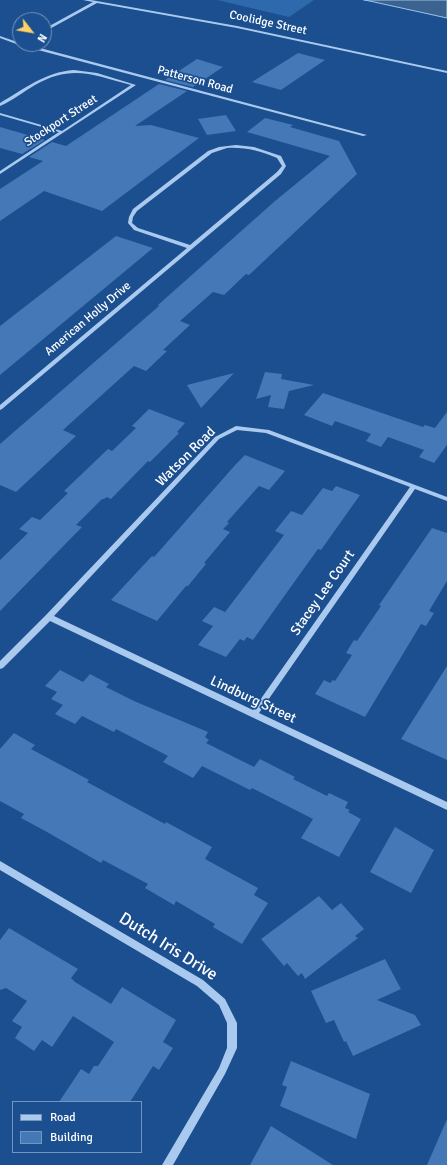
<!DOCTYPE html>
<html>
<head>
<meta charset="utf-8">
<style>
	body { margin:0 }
	#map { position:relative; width:447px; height:1165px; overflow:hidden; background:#1b4f8f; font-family:Signika,sans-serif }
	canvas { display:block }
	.legend { position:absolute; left:12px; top:1101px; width:130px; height:52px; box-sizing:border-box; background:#1b4f8f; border:1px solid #7695bc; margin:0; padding:5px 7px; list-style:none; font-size:12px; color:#fff }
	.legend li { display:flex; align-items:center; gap:8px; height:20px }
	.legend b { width:20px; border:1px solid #7695bc }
	.north { position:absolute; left:12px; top:12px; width:40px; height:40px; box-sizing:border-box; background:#1b4f8f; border:1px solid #7695bc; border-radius:50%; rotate:121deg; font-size:11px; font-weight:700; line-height:16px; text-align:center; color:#fff }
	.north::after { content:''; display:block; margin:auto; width:14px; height:18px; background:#ffd166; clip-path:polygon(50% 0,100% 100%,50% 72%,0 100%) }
</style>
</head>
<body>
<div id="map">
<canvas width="447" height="1165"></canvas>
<ul class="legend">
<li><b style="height:5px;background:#a9c9ee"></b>Road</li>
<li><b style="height:11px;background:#4478b7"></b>Building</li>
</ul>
<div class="north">N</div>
</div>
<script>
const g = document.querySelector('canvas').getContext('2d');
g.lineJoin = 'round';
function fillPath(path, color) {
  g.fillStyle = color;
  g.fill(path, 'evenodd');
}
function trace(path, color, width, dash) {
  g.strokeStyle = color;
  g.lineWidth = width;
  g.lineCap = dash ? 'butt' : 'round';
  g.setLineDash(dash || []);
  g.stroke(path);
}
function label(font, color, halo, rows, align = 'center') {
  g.font = font + ' Signika,sans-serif';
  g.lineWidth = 3.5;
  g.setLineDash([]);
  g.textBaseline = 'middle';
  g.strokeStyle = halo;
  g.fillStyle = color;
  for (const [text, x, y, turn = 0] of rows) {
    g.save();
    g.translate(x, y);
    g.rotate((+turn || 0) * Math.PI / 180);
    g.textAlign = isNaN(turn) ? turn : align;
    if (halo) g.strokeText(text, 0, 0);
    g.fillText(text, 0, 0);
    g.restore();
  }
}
fillPath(new Path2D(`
	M217,0h97l-25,17z`), '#2e69ad');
const water = new Path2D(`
	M364,0h83v18l-82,-18z`);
fillPath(water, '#3c6290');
trace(water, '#9cc4f0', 1);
fillPath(new Path2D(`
	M298,53l27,7 -44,30 -29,-8z
	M197,59l26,8 -30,20 -28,-7z
	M159,84l28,7 -52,35 16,-1 48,13 -97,73 -58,-20 -44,30v-32l43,-28 -14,-4 23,-15 14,4z
	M226,115l10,16 -29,4 -9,-16z
	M265,118l28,7 -3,2 49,14 18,33 -108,101 -3,-1 -22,21 -11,-3 -33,29 10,4 -27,25 4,1 -21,20 -12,-5 -71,64 13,6 -60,56 -16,-7v-41l159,-138 -1,-1 117,-104 55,-45 -83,-24z
	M0,127l45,13 -23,14 -22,-6z
	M116,236l37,12 -153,127v-49z
	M265,372l17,2 -1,5 33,6 -25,6 -5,18 -16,-2 3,-12 -15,4z
	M234,373l-33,35 -14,-23z
	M323,393l100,34 2,-2 10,3 12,-16v33l-13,18 -15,-6 5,-7 -36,-13 -7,10 -15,-6 5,-7 -36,-13 -3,5 -28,-11z
	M149,409l36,14 -8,9 2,1 -29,29 -2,-1 -37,38 -4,-2 -3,2h-2l-26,26 6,2 -82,84v-51l28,-27 -9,-4 13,-12 8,3 28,-27 -4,-2 44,-42 4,2 24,-23 -4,-2z
	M245,455l40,16 -16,19 -10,-4 -32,36 2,1 -6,6 7,3 -26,31 2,1 -18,22h-2l-29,35 -46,-21 41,-44 2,1 82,-93z
	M336,486l24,9 -39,55 -3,-1 -18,25 -47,66 -6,-3 -3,4 -4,-2 -14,18 -28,-12 15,-19 -11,-5 12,-14 11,5 59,-77 -9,-4 16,-20 11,4 21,-27 9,3z
	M432,528l15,5v48l-18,30 5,2 -8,13 -5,-2 -56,93 -50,-23 9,-14 6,3 3,-3 2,1 17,-26 -6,-2 8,-13 3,1 24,-35 -2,-1z
	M447,666v94l-46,-21z
	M60,670l23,12 7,-8 19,10 -3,3 28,14 74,31 -3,5 4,3 -3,3 48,24 6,-8 35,18 -2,2 34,17 2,-3 19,9 -3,6 5,2 -2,2 13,7 -22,38 -38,-19 12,-19 -61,-31 -2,2 -48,-24 -9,12 -30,-16 5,-6 -52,-27 -2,3 -32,-16 -7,8 -20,-10 8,-9 -12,-6 6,-7 -12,-6z
	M14,733l21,12 -4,4 58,31 -2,2 78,42 1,-2 46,25 -7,12 53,29 -4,7 14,8 -26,41 -29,-17 2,-3 -39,-23 -2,4 -29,-17 3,-4 -45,-24 -2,3 -54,-31 -26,-14 3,-4 -24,-13v-52z
	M395,827l39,23 -23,43 -41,-21z
	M319,896l13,14 9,-7 23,26 -9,7 3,2 -53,41 -3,-6 -4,3 -11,-13 -3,3 -23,-27z
	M9,928l69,41 -7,9 4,4 36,22 11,-17 54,33 -13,22 10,6 -14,22 -6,-4 -23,36h-71l22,-33 8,5 5,-8h4l16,-24 -41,-26 -21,31 -10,-7 -8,11 -19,-13 7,-11 -10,-6 15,-20 -21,-13 -6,2v-50z
	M385,959l16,30 -24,11 38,15 6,10 -68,31 -7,-15 -2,1 -10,-22 -8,3 -15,-32z
	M291,1061l79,33 -14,45 -76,-33 7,-19 -5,-2z
	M447,1119v46h-20z
	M271,1126l62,39h-83z`), '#4478b7');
fillPath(new Path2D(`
	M83,0h8l146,26 210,45v2l-210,-45 -140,-25 -53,29v-3l49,-27z
	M0,36l20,7v1h5l342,91 -4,1 -344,-91 -19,-7z
	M74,70l23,3 39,12 -136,89v-3l59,-39 -59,-17v-2l62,18 69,-46c-38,-10 -59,-21 -96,0 -12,7 -23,16 -35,21v-3c24,-14 45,-31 74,-33z
	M236,145l18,2 27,9 5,10 -5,8 -279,235 -2,1v-5l187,-157 -53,-18 -6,-7 1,-6 4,-8 75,-58 11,-4zM227,148c18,-1 34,3 50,10l5,8 -5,6 -87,73 -52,-17 -6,-5 1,-6 4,-6 75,-58z
	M236,426l33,4 178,67v4l-32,-12 -156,224 188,89v8l-397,-189 -47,47 -3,1v-8l46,-46 169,-178zM237,430l29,3 144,54 -157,223 -199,-94 165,-177z
	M0,861l203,119 22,19 12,24v25l-12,26 -52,91h-11l57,-97 8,-20v-25l-8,-18 -22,-19 -197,-116z`), '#a9c9ee');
label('12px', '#fff', '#1b4f8f', [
	["Coolidge Street",268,23,12],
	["Patterson Road",195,80,15],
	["Stockport Street",61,121,-33],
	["American Holly Drive",88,319,-40]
]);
label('14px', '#fff', '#1b4f8f', [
	["Watson Road",186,457,-45],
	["Stacey Lee Court",323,593,-55],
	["Lindburg Street",253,700,25]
]);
label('17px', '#fff', '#1b4f8f', [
	["Dutch Iris Drive",168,947,32]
]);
</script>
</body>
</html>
